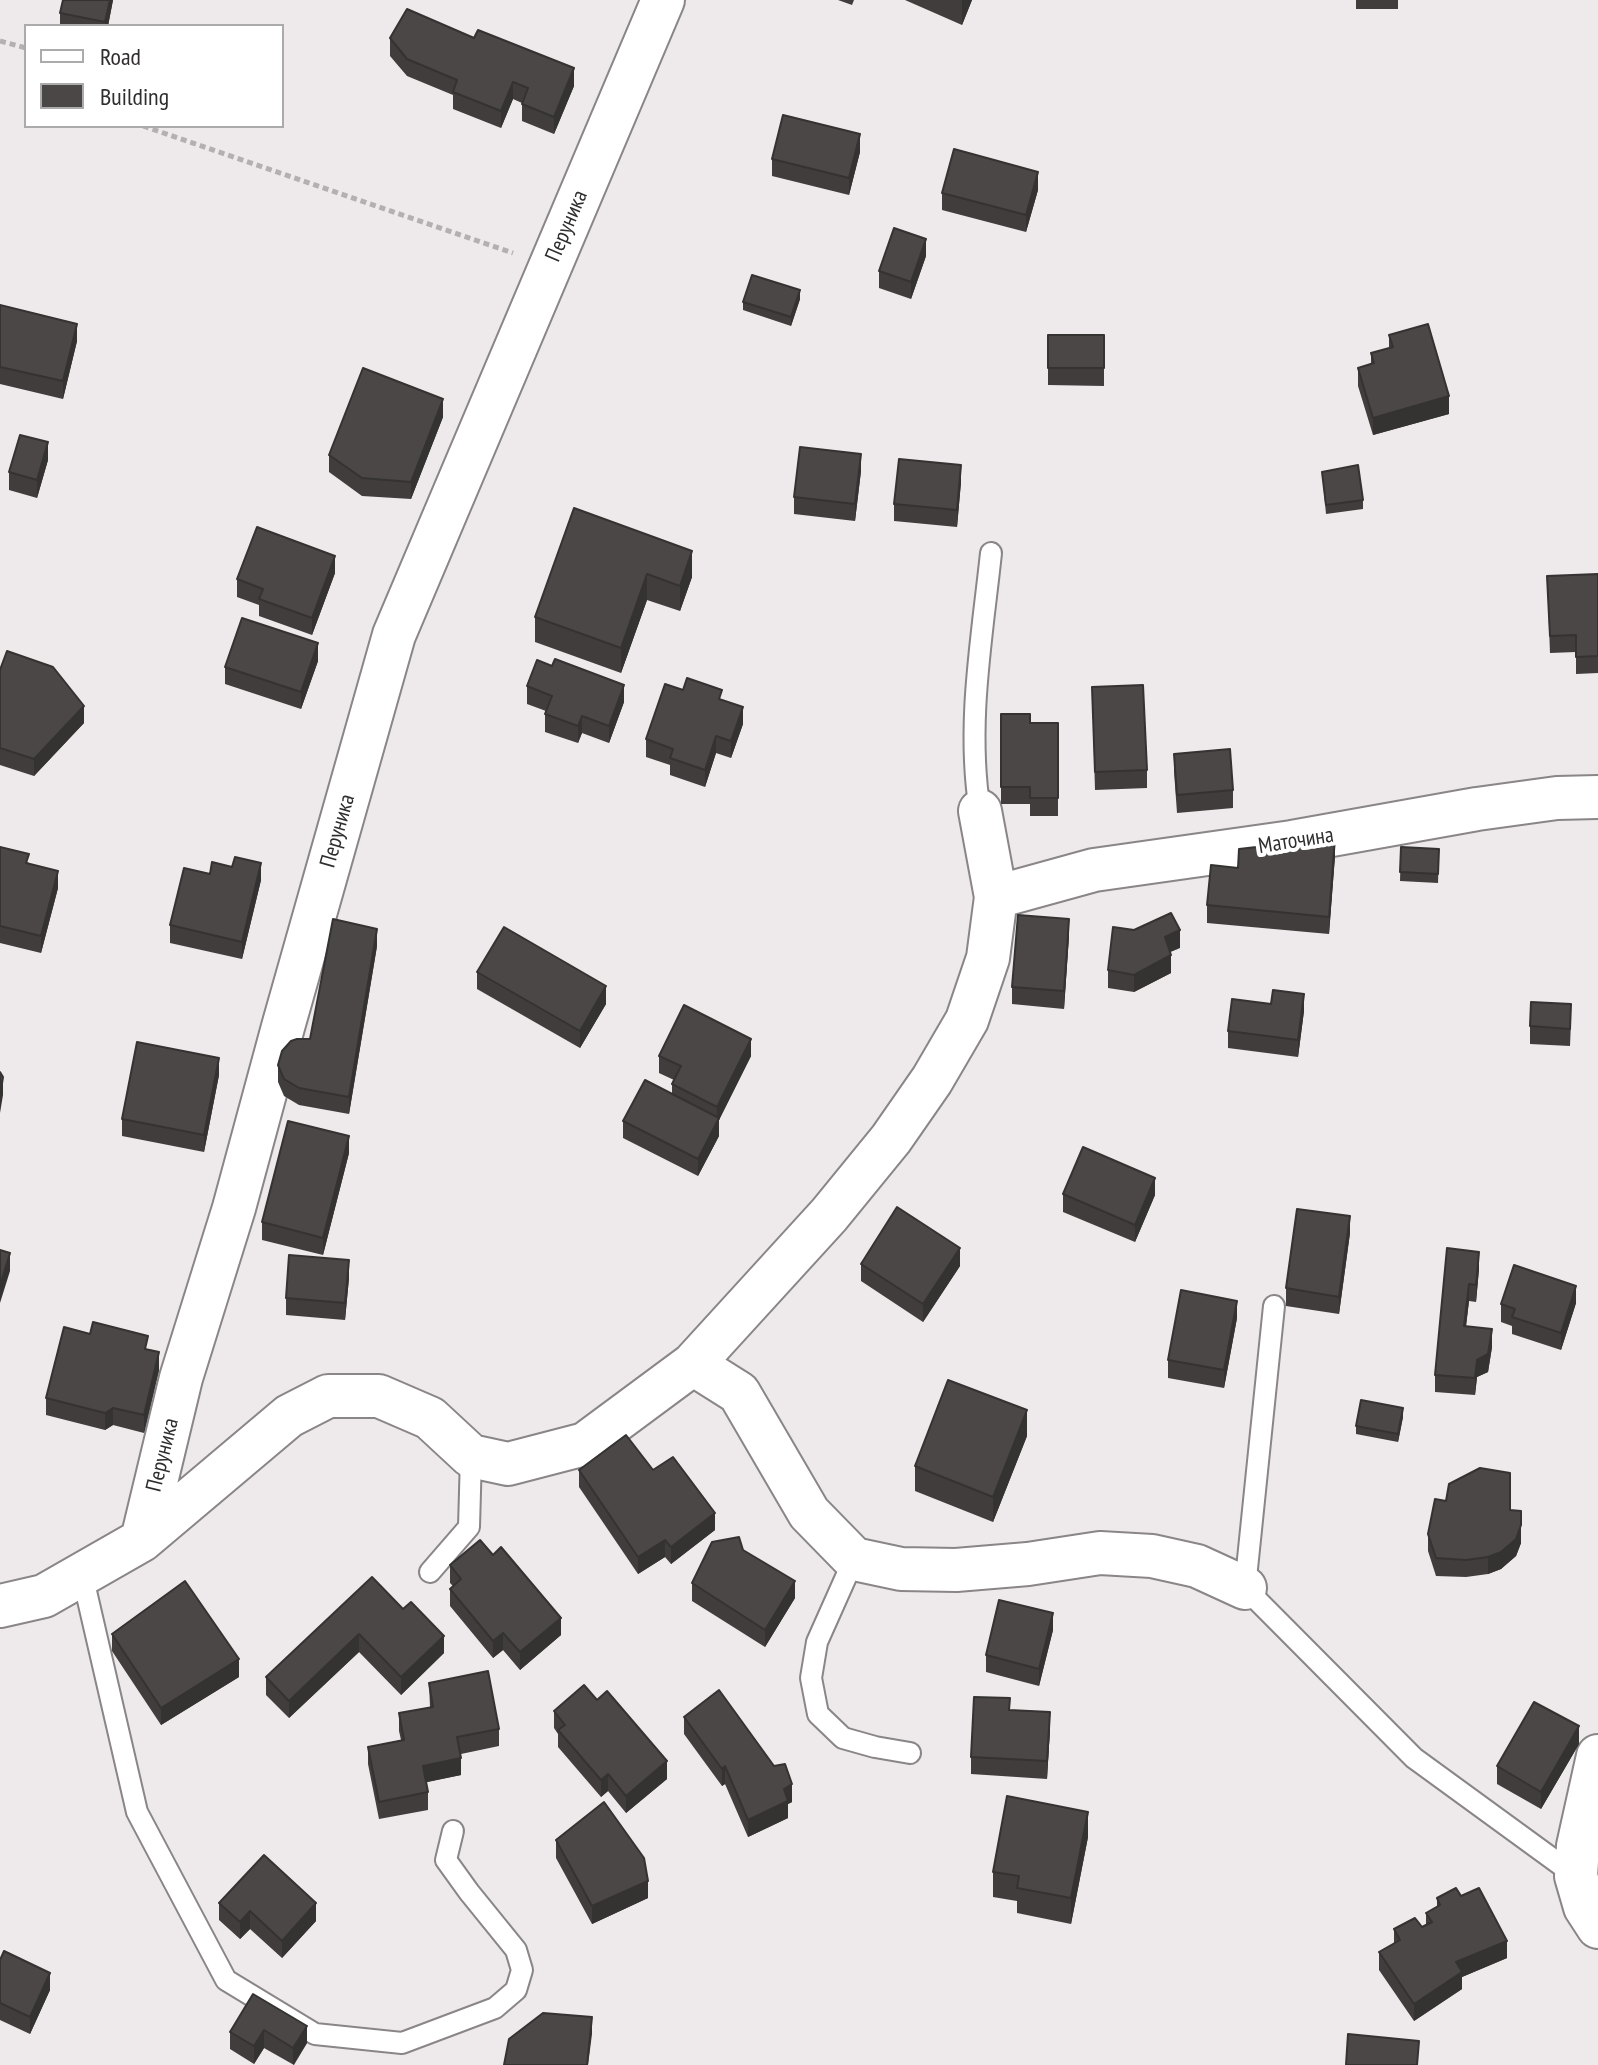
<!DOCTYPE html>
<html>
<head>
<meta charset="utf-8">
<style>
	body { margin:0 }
	#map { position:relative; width:1598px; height:2065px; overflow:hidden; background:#eee9eb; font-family:"PT Sans Narrow",sans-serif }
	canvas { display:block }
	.legend { position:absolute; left:24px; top:24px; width:260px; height:104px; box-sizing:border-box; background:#fff; border:2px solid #acabab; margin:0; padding:10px 14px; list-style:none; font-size:24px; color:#2f2d2e }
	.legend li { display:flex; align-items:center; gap:16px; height:40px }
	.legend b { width:40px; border:2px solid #acabab }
</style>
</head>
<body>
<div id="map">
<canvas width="1598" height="2065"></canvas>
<ul class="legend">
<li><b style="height:10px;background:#fff"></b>Road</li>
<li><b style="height:22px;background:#4c4747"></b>Building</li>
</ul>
</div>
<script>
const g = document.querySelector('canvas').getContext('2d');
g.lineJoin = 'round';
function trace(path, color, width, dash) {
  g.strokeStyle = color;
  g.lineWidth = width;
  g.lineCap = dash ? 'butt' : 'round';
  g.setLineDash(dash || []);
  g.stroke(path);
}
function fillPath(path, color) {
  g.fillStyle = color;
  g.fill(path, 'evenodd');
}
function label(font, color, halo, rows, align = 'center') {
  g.font = font + ' "PT Sans Narrow",sans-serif';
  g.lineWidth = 8;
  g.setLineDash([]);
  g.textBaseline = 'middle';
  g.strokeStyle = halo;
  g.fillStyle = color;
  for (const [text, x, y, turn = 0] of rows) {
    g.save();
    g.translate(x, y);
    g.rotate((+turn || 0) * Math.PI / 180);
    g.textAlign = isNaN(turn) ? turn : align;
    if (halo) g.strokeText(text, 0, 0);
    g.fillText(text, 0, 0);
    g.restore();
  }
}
const lane = new Path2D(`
	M980,811c-14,-85 2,-173 11,-258
	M1274,1306l-29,282 169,170 162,118
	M854,1559l-37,83 -6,36 7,36 25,24 32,9 35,6
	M430,1572l39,-45 2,-71
	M82,1574l55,238 89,168 89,54 87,9 93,-35 21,-18 6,-20 -6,-20 -47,-58 -23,-32 7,-29`);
const street = new Path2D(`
	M996,897l98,-27 198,-28 185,-33 80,-11 41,-1
	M693,1364l136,-149 62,-76 41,-59 35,-60 21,-62 8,-61 -16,-86
	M142,1540l39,-162 53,-170 49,-181 111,-392 269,-635
	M0,1606l44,-10 98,-56 147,-124 39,-20h51l51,22 41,38 37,8 77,-20 108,-80 46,29 70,120 45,46 47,10 55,1 72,-6 72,-11 52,3 45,10 48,22
	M1598,1756l-20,90 -2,30 9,31 13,20`);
trace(lane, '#8a8587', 24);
trace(street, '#8a8587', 46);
trace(new Path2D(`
	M0,41l26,7
	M143,126l370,127`), '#b4b0b2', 5, [6, 4]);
trace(lane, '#fff', 20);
trace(street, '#fff', 42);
fillPath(new Path2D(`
	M113,0l-5,26h-48v-13z
	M838,0h16l-2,5z
	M905,0h67l-10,25z
	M1356,0h42v9h-42z
	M390,38l184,48 -20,48 -32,-13v-18l-9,-4 -12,29 -48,-19v-14l-46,-19 -17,-20z
	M860,152l-11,43 -77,-19v-17z
	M1038,190l-12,42 -84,-22v-17z
	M926,256l-15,43 -32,-11v-17z
	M800,299l-9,27 -48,-16v-8z
	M0,305l77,36 -14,58 -63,-15z
	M1048,335h56v51l-56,-1z
	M1389,335l60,79 -76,21 -15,-49v-18l13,-4v-11l18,-5z
	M443,417l-32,82 -49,-3 -33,-24v-17z
	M48,460l-11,38 -28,-8v-18z
	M861,471l-6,50 -61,-7v-17z
	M1322,472l41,28v9l-37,5z
	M961,482l-4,45 -63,-6v-17z
	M574,508l118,69 -12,34 -33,-11 -26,73 -86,-31v-25z
	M335,573l-23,62 -53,-19v-11l-22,-8v-18z
	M1598,574v99l-22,1v-22l-26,1 -3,-77z
	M318,661l-17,48 -76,-25v-17z
	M0,670l84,53 -50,53 -34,-11z
	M527,686l97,16 -15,41 -27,-10 -4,10 -33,-11v-18l1,-3 -19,-7z
	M1092,687l55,83v18l-52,2z
	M683,690l39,10 21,24 -12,34 -15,-5 -11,34 -35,-12v-10l-24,-8v-18z
	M1001,714l29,9h28v93h-28v-12h-29z
	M1174,754l59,36v18l-56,5 -3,-42z
	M0,847l29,16 29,25 -17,65 -41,-10z
	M1401,847l38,2 -1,34 -38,-2z
	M1335,856l-6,78 -122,-11v-18l31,-37z
	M210,874l51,6 -19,79 -72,-16v-18z
	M1069,936l-5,73 -52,-5v-17z
	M377,946l-28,168 -50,-9 -15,-9 -6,-14v-17l32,-26z
	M1180,948l-10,4 1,21 -37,19 -26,-4v-18z
	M477,972l129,32 -26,44 -103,-59z
	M1271,1004l33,7 -6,46 -70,-9v-17z
	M1571,1022l-1,24 -40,-2v-18z
	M659,1056h92l-32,64v16l-21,40 -75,-38v-17l49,-27v-10l2,-4 -15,-7z
	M219,1075l-15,77 -82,-16v-17z
	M349,1153l-26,102 -61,-15v-18z
	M1063,1194l92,1 -20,47 -72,-30z
	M1350,1233l-11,81 -53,-8v-18z
	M1447,1248l32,21 -3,33 -7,-1 -3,25 26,21 -4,25 -11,5 -2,18 -40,-3v-17z
	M861,1264l99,2 -37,56 -62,-41z
	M349,1278l-4,42 -59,-5v-17z
	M1576,1303l-15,47 -49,-16v-8l-11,-4v-18z
	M1237,1318l-13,70 -56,-10v-18z
	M148,1350l11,20 -15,63 -31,-8 -8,5 -59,-15v-17z
	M1403,1417l-5,25 -42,-8v-8z
	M1027,1436l-34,86 -78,-31v-25z
	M579,1470h74l62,60 -44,34 -6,-7 -27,17 -59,-87z
	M1446,1501l64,9 11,33 -5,13 -15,13 -13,5 -22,3 -30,-1 -8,-25v-17z
	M743,1550l52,48 -30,49 -73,-46v-18z
	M450,1565l111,70 -41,35 -17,-20 -10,8 -43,-52v-17l3,-3 -3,-3z
	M403,1609l41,44 -43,42 -42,-43 -70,66 -23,-23v-18z
	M1053,1630l-14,56 -53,-14v-17z
	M112,1634l127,43 -78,48 -49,-74z
	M429,1683l70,46v17l-38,8v21l-35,7 2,10v18l-49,9 -11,-55v-17l33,-7 -2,-9v-18l31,-6z
	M597,1700l70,79 -41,34 -18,-22 -7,6 -43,-50v-13l-4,-6v-17z
	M1010,1710l40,19 -3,50 -76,-5v-17z
	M684,1717l108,85 -4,2v14l-40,19 -23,-53 -3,2 -38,-52z
	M1579,1744l-38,65 -44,-25v-18z
	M1088,1837l-17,87 -54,-11v-12l-24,-4v-25z
	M556,1840l92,58 -56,26 -36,-66z
	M1461,1896l46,62 -45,19v12l-48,32 -35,-51v-18l15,-8v-15l28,-2 4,-2v-12l11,-6v-9z
	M219,1903l97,18 -34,37 -32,-29 -10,10 -21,-19z
	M0,1960l50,30 -20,44 -30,-14z
	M253,1994l54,49 -13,22 -30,-17 -10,16 -24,-15v-17z`), '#413d3d');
fillPath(new Path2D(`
	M110,0h3l-5,26h-3z
	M962,0h10l-10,25z
	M574,68v18l-20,48v-17z
	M513,82v17l-12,29v-17z
	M860,134v18l-11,43v-17z
	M1038,172v18l-12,42v-17z
	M926,239v17l-15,43v-17z
	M800,290v9l-9,27v-9z
	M77,324v17l-14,58v-18z
	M1449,396v18l-76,21v-17z
	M443,399v18l-32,82v-17z
	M48,442v18l-11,38v-18z
	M861,454v17l-6,50v-17z
	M961,465v17l-4,45v-17z
	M692,551v26l-12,34v-25z
	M335,556v17l-23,62v-17z
	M647,574v26l-26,73v-25z
	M318,643v18l-17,48v-17z
	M624,685v17l-15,41v-17z
	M84,706v17l-50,53v-17z
	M743,707v17l-12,34v-17z
	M582,716v17l-4,10v-17z
	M716,736v17l-11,34v-17z
	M1335,838v18l-6,78v-17z
	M261,863v17l-19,79v-17z
	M58,871v17l-17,65v-17z
	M1069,919v17l-5,73v-18z
	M377,929v17l-28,168v-17z
	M1180,930v18l-15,6v-17z
	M1171,955v18l-37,19v-17z
	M606,986v18l-26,44v-17z
	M1304,994v17l-6,46v-17z
	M751,1039v17l-32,64v16l-21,40v-17l19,-36v-16z
	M219,1058v17l-15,77v-17z
	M3,1077v18l-3,18v-17z
	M349,1136v17l-26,102v-17z
	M1155,1178v17l-20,47v-17z
	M1350,1216v17l-11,81v-17z
	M960,1248v18l-37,56v-18z
	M1479,1252v17l-3,33v-17z
	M10,1253v18l-10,32v-17z
	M349,1260v18l-4,42v-17z
	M1469,1284v17l-5,42v-17z
	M1576,1286v17l-15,47v-17z
	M1237,1301v17l-13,70v-18z
	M1492,1329v18l-4,25 -11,5 -2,18v-17l2,-18z
	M159,1352v18l-15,63v-18z
	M113,1408v17l-8,5v-17z
	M1403,1408v9l-5,25v-8z
	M1027,1410v26l-34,86v-25z
	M715,1513v17l-44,34v-17z
	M1521,1525v18l-5,13 -15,13 -13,5v-17z
	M665,1540v17l-27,17v-17z
	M795,1581v17l-30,49v-17z
	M1053,1613v17l-14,56v-17z
	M561,1618v17l-41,35v-18z
	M503,1633v17l-10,8v-17z
	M359,1634v18l-70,66v-17z
	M444,1636v17l-43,42v-18z
	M239,1659v18l-78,48v-17z
	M1050,1712v17l-3,50v-18z
	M1579,1726v18l-38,65v-17z
	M461,1758v17l-38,8v-17z
	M667,1761v18l-41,34v-17z
	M725,1766v18l-3,2v-17z
	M608,1774v17l-7,6v-17z
	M792,1784v18l-4,2v14l-40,19v-17l36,-31z
	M1088,1812v25l-17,87v-26z
	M648,1881v17l-56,26v-18z
	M316,1903v18l-34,37v-17z
	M250,1911v18l-10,10v-17z
	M1507,1941v17l-45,19v12l-48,32v-17l42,-42z
	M50,1973v17l-20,44v-17z
	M592,2017v17l-4,31h-1z
	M307,2026v17l-14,22v-17z
	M264,2030v18l-10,16v-18z`), '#353232');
const building = new Path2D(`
	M63,0h47l-5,22 -45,-9z
	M407,9l67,29 4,-8 96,38 -20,49 -32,-13 6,-16 -15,-6 -12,29 -48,-19 4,-12 -50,-21 -17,-21z
	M783,115l77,19 -11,44 -77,-19z
	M954,149l84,23 -12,43 -84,-22z
	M894,228l32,11 -15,43 -32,-11z
	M752,275l48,15 -9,27 -48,-15z
	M0,305l77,19 -14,57 -63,-14z
	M1428,324l21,72 -76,22 -15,-50 16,-5 -3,-10 22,-6 -4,-12z
	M1048,335h56v33h-56z
	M363,368l80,31 -32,83 -49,-4 -33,-23z
	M20,435l28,7 -11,38 -28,-8z
	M800,447l61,7 -6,50 -61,-7z
	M899,459l62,6 -4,45 -63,-6z
	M1358,465l5,35 -37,5 -4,-33z
	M574,508l118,43 -12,35 -33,-12 -26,74 -86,-31z
	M257,527l78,29 -23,62 -53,-19 4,-10 -26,-10z
	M1598,574v82l-22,1v-22l-26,1 -3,-60z
	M242,618l76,25 -17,49 -76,-25z
	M7,651l46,16 31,39 -50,53 -34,-11v-78z
	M555,659l69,26 -15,41 -27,-10 -4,10 -33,-12 7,-18 -25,-10 10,-26 15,6z
	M687,678l35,12 -3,9 24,8 -12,34 -15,-5 -11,34 -35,-12 3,-9 -27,-10 19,-55 18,6z
	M1143,685l4,85 -52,2 -3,-85z
	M1001,714h29v9h28v75h-28v-11h-29z
	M1230,749l3,41 -56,5 -3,-41z
	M1335,838l-6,79 -122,-12 4,-40 27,3 1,-19z
	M0,847l29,7 -3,9 32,8 -17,65 -41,-10z
	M1401,847l38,2 -1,25 -38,-2z
	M235,857l26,6 -19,79 -72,-17 14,-57 26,6 2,-12 20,5z
	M1171,913l9,17 -15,7 6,18 -37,20 -26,-5 5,-43 21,3z
	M1018,915l51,4 -5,72 -52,-4z
	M333,919l44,10 -28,168 -50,-9 -15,-9 -6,-14 4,-14 9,-10 6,-2h13z
	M504,927l102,59 -26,45 -103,-59z
	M1273,990l31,4 -6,46 -70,-9 4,-32 39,5z
	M1531,1002l40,2 -1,25 -40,-3z
	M684,1005l67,34 -34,68 -45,-23 9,-18 -22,-10z
	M137,1042l82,16 -15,77 -82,-16z
	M0,1072l3,5 -3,19z
	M645,1080l74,38 -21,41 -75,-38z
	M288,1121l61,15 -26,102 -61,-16z
	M1083,1147l72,31 -20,47 -72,-31z
	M897,1207l63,41 -37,56 -62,-40z
	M1297,1209l53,7 -11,81 -53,-9z
	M1447,1248l32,4 -3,33 -7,-1 -5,42 28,3 -4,25 -11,6 -2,18 -40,-3z
	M0,1250l10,3 -10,33z
	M289,1255l60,5 -4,43 -59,-5z
	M1514,1265l62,21 -15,47 -49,-16 3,-8 -14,-5z
	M1181,1290l56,11 -13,69 -56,-10z
	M93,1322l55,14 -3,13 14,3 -15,63 -31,-7 -8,5 -59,-15 18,-71 26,7z
	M948,1380l79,30 -34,87 -78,-31z
	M1361,1400l42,8 -5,26 -42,-8z
	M626,1435l27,35 20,-13 42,56 -44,34 -6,-7 -27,17 -59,-87z
	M1480,1468l30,5v37l11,1v14l-5,14 -15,13 -13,5 -22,3 -30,-2 -8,-24 7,-35 11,2 3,-17z
	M739,1537l4,13 52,31 -30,49 -73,-47 20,-41z
	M480,1540l13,15 8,-8 60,71 -41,34 -17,-19 -10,8 -43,-52 11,-10 -11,-14z
	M372,1577l31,32 8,-7 33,34 -43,41 -42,-43 -70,67 -23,-24z
	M185,1581l54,78 -78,49 -49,-74z
	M999,1600l54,13 -14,56 -53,-14z
	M488,1671l11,58 -42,8 4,21 -38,8 5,26 -49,10 -11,-55 36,-7 -5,-27 34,-6 -4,-24z
	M584,1685l13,15 10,-9 60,70 -41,35 -18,-22 -7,6 -43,-50 7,-5 -11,-14z
	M719,1690l55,76 11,-2 7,20 -8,5 4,12 -40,19 -23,-54 -3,3 -38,-52z
	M974,1697l36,1 -1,12 41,2 -3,49 -76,-4z
	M1534,1702l45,24 -38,66 -44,-26z
	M1007,1796l81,16 -17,86 -54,-10 2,-12 -26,-4z
	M604,1802l40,56 4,23 -56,25 -36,-66z
	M264,1855l52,48 -34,38 -32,-30 -10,11 -21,-19z
	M1456,1888l5,8 18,-8 28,53 -51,21 6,10 -48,32 -35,-52 21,-12 -6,-11 21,-11 7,9 10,-5 -6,-9 14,-8 -3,-7z
	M4,1951l46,22 -20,44 -30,-14v-43z
	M253,1994l54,32 -14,22 -29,-18 -10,16 -24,-14z
	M543,2013l49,4 -5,48h-83l5,-26z
	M1348,2034l71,7 -2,24h-71z`);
fillPath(building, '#4c4747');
trace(building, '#353232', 2);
label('22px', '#2f2d2e', '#fff', [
	["Перуника",567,226,-67],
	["Перуника",338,831,-74],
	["Маточина",1296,841,-9],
	["Перуника",163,1455,-76]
]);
</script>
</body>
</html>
